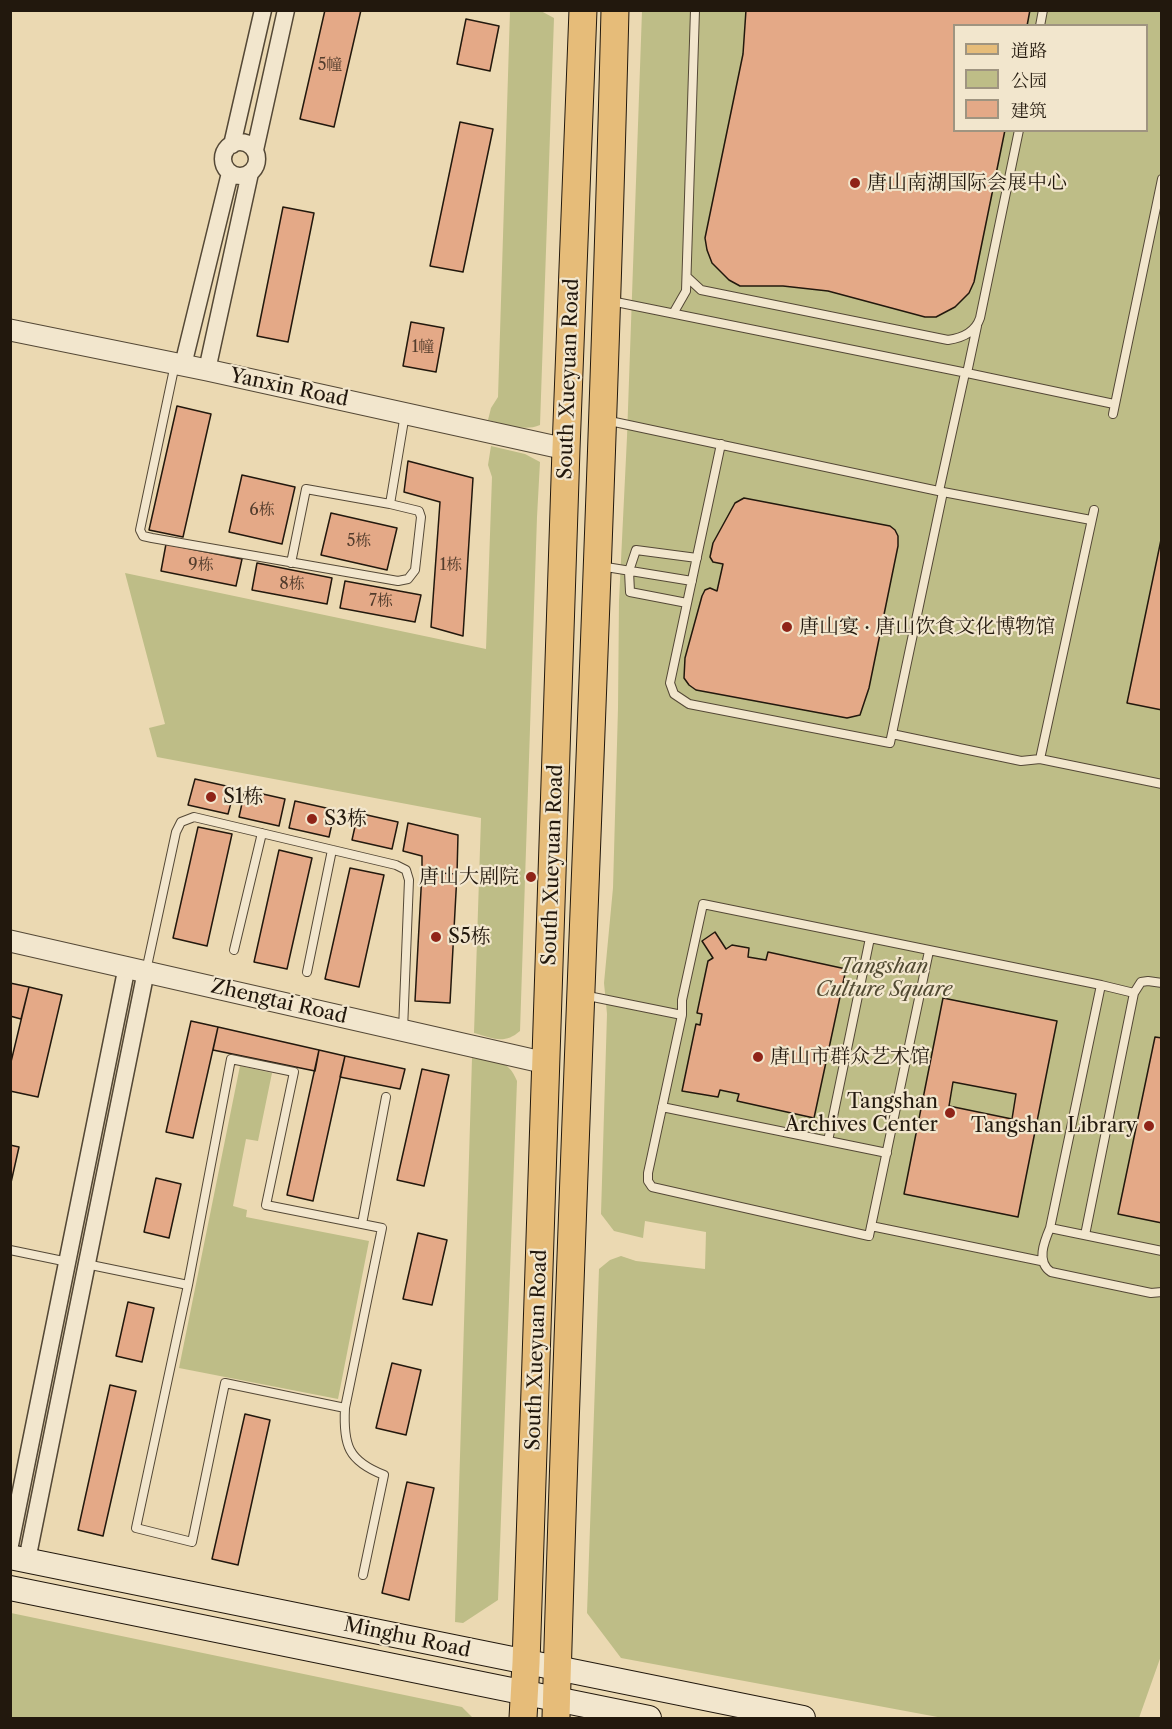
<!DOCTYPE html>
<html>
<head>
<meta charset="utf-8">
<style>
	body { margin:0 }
	#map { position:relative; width:1172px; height:1729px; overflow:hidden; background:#ebd9b2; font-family:"Libre Caslon Text","Noto Serif SC",serif }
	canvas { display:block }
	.frame { position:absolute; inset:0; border:12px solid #22180d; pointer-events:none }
	.legend { position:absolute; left:953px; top:24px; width:195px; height:108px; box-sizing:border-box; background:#f2e6cd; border:2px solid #9f9480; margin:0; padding:8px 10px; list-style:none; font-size:18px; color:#22180d }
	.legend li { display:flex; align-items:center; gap:12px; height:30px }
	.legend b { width:30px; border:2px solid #9f9480 }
</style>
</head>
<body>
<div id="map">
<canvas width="1172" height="1729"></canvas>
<div class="frame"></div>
<ul class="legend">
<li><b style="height:8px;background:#e6bc79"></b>道路</li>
<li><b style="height:16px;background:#bebd87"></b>公园</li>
<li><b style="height:16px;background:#e4a987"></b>建筑</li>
</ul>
</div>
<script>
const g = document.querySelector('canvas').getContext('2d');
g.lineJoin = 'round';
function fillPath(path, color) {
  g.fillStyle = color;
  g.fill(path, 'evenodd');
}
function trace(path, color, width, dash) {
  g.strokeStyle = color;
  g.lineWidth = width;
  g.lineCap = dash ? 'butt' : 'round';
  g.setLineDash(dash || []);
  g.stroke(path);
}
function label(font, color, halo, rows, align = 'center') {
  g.font = font + ' "Libre Caslon Text","Noto Serif SC",serif';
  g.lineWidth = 4.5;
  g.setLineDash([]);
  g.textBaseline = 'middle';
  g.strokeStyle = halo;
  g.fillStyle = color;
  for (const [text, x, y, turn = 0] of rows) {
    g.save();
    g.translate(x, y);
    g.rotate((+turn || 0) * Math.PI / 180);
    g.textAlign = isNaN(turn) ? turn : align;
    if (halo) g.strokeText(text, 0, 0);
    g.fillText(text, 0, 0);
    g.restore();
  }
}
fillPath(new Path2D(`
	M510,11h31l13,7 -14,407c-16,7 -36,-1 -52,-5l3,-12 7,-11z
	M642,11h519l1,1642 -23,65h-196l-322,-60 -34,-45 12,-344 11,-9 11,-4 15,5 69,8 1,-37 -61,-11 -2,17 -29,-7 -13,-17 6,-200 -3,-31 9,-95 5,-180 1,-107 8,-164zM954,26h192v104h-192z
	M491,446l34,8 15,8 -3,55 -17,514c-16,14 -27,7 -46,2l7,-215 -324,-61 -8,-29 16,-4 -40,-151 361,76 6,-172 -4,-12z
	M472,1058c22,3 36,0 45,23l-19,519 -35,23 -8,-1z
	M240,1066l32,7 -14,68 -12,-2 -13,67 14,4 -1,7 123,24 -31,158 -159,-31z
	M11,1613l451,94 11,11h-462z`), '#bebd87');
const building = new Path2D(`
	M325,10h36l-27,117 -34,-8z
	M746,10h284l-3,16h-73v104h51l-31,152 -5,11 -14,14 -19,10h-11l-97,-26 -45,-5h-43l-11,-6 -17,-17 -5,-13 -2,-12 38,-184z
	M466,19l33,7 -9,45 -33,-7z
	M460,122l33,7 -30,143 -33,-6z
	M283,207l31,6 -26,129 -31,-6z
	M411,322l33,6 -8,44 -33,-6z
	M177,406l34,8 -28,123 -34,-7z
	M408,461l65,17 -10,158 -32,-9 9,-125 -36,-10z
	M242,475l53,12 -13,57 -53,-12z
	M744,498l146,28 5,4 3,6v10l-29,142 -9,27 -13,3 -151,-28 -7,-5 -5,-7 1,-20 17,-62 3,-6 5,-2 7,3 6,-27 -10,-2 -3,-5 3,-14 22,-40z
	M331,513l66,15 -10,42 -66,-15z
	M1162,535v175l-35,-7z
	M166,544l76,15 -6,27 -75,-15z
	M257,563l75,15 -5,26 -75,-14z
	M345,581l76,14 -6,27 -75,-14z
	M195,779l40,9 -7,26 -40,-9z
	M245,790l40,9 -6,27 -40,-9z
	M295,801l40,9 -6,27 -40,-9z
	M358,813l40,9 -6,27 -40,-9z
	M408,823l50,12 -1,39 -35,-2v-16l-19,-5z
	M198,827l34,7 -25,112 -34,-8z
	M279,850l33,8 -25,111 -33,-7z
	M350,868l34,7 -25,112 -34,-8z
	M422,872l35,2 -7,129 -35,-2z
	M715,932l11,17 6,-4 17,3 -1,9 18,3 2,-8 78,17 -32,149 -77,-17 2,-7 -19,-4 -2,7 -36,-6 14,-67 4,1 2,-11 -5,-1 11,-52 5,-3 -11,-17z
	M10,983l19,4 -8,32 -11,-3z
	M29,987l33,8 -24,102 -28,-6v-25z
	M943,998l114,23 -39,196 -114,-23zM953,1082l63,12 -4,25 -63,-13z
	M191,1021l27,6 -25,111 -27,-6z
	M218,1027l101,23 -4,21 -102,-21z
	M1155,1037l7,1v185l-44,-9z
	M319,1050l26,6 -32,145 -26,-6z
	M345,1056l60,13 -5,20 -60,-12z
	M422,1069l27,6 -25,111 -27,-6z
	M10,1145l9,2 -9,40z
	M156,1178l25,6 -12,54 -25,-6z
	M418,1233l29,7 -15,65 -29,-6z
	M128,1302l26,6 -12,54 -26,-6z
	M392,1363l29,7 -15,65 -30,-7z
	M110,1385l26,6 -33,145 -25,-6z
	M245,1414l25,6 -32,145 -26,-6z
	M407,1482l27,6 -25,112 -27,-7z`);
fillPath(building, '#e4a987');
trace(building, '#22180d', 1.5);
const service = new Path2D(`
	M1040,26l3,-16
	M687,277l14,13 247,50c14,-2 27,-7 32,-22l39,-188
	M611,301l356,72 10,-47
	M674,312l12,-21 9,-281
	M175,364l-35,166 3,6 9,2 246,43 10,-2 7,-9 6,-53 -2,-6 -29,-7 15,-90
	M967,373l147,31
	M1113,414l49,-235
	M605,420l338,72 -53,251 -201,-39 -15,-10 -4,-11 51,-239
	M939,491l26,-118
	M943,492l148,28
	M1094,510l-54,249 122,25
	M291,563l15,-74 84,15
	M600,566l92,15
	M687,603l-57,-11 -1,-21 7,-21 61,8
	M892,734l129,27 19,-2
	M234,950l28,-117
	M146,971l30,-139 5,-10 13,-5 202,48 10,5 3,10 -6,150
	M307,972l25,-122
	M1134,993l-33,-8 -51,243c-6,14 -14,34 1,44l100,21 11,-1
	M583,995l99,20 -34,158v8l4,6 217,49 60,-285
	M682,1015v-15l21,-96 398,81
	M662,1107l225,46
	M828,1141l42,-203
	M362,1224l24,-127
	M871,1226l170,35
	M1050,1228l112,23
	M1085,1235l49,-242 7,-11 7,-1 14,2
	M10,1250l58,12
	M86,1264l102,21 43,-226 63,13 -28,133 116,23 -37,180c-2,37 3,53 39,67l-21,100
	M188,1285l-52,243 56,14 33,-159 120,25`);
const minor = new Path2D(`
	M223 159a17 17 0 1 1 34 0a17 17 0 1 1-34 0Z
	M232,145l31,-135
	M255,150l31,-140
	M183,365l47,-192
	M207,370l43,-197
	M10,1545l117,-579
	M27,1560l119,-589`);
const tertiary = new Path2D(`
	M10,330l197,40 359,79
	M10,941l536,122`);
const secondary = new Path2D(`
	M10,1557l793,161
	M10,1588l639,130`);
const primary = new Path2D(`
	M523,1718l3,-55 40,-1214 17,-439
	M556,1718c15,-569 45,-1138 59,-1708`);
trace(service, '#544836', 10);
trace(minor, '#544836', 19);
trace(tertiary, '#544836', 23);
trace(secondary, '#22180d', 26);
trace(primary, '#22180d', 29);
trace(service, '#f2e6cd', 8);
trace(minor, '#f2e6cd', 16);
trace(tertiary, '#f2e6cd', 21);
trace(secondary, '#f2e6cd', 24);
trace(primary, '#e6bc79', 27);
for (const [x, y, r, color] of [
	[855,183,6,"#8f2418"],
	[787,627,6,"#8f2418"],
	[211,797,6,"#8f2418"],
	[312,819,6,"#8f2418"],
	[531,877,6,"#8f2418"],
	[436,937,6,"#8f2418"],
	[758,1057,6,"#8f2418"],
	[950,1113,6,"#8f2418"],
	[1149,1126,6,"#8f2418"]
]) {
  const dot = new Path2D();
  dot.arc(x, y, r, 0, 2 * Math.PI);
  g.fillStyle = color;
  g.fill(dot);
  trace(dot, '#f2e6cd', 2);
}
label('16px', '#523c2c', null, [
	["5幢",330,65],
	["1幢",423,347],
	["6栋",262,510],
	["5栋",359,541],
	["9栋",201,565],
	["1栋",451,565],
	["8栋",292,584],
	["7栋",381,601]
]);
label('20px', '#22180d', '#f2e6cd', [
	["唐山南湖国际会展中心",867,183],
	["唐山宴 · 唐山饮食文化博物馆",799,627],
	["S1栋",223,797],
	["S3栋",324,819],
	["唐山大剧院",519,877,"right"],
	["S5栋",448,937],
	["唐山市群众艺术馆",770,1057],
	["Tangshan",938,1102,"right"],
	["Archives Center",938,1125,"right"],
	["Tangshan Library",1137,1126,"right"]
], 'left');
label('20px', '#22180d', '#f2e6cd', [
	["South Xueyuan Road",569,379,-88],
	["Yanxin Road",289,388,12],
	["South Xueyuan Road",553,865,-88],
	["Zhengtai Road",279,1002,13],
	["South Xueyuan Road",537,1350,-88],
	["Minghu Road",407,1638,12]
]);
label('italic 20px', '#514a32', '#f2e6cd', [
	["Tangshan",884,967],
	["Culture Square",884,990]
]);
</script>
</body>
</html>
